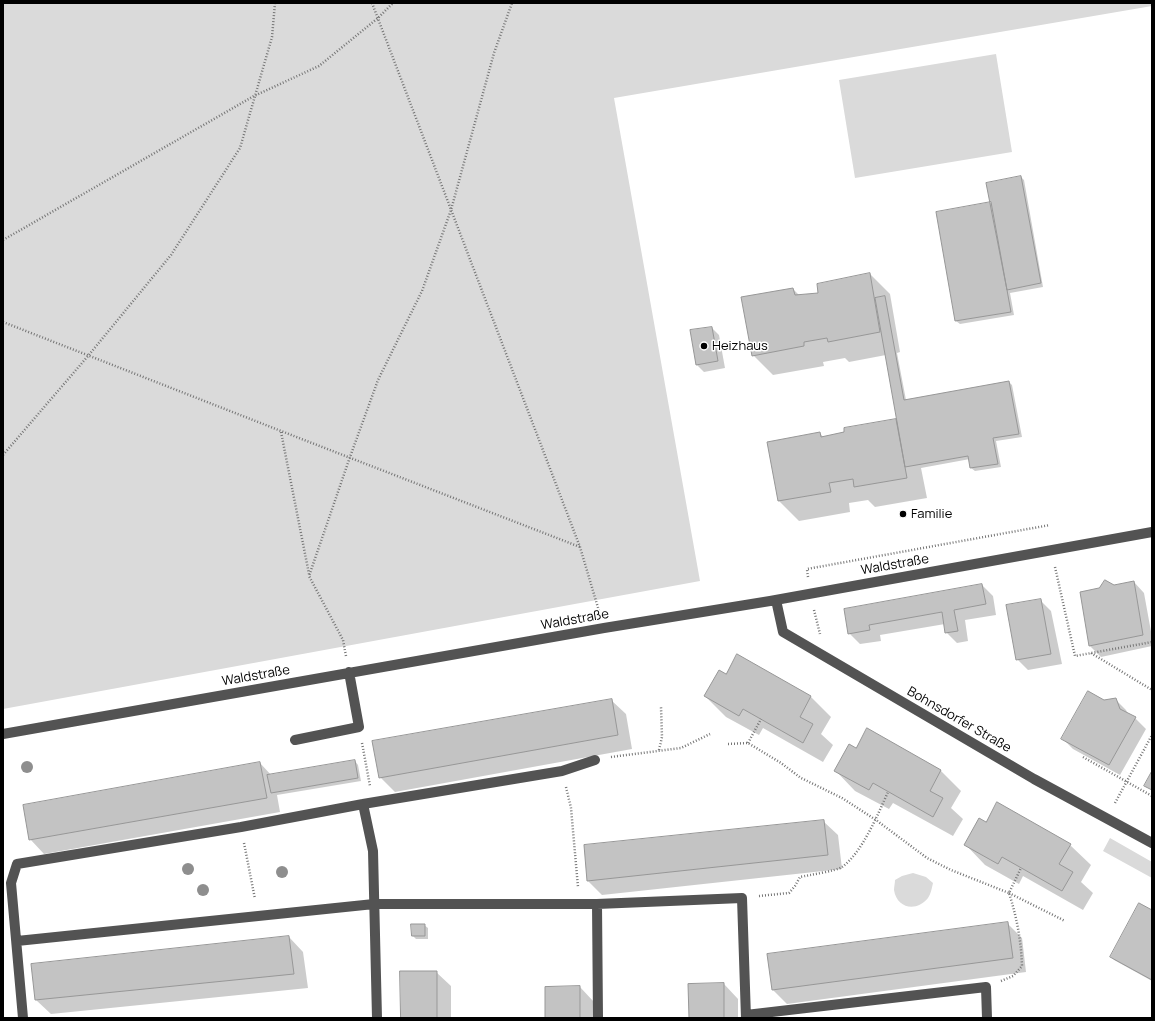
<!DOCTYPE html>
<html>
<head>
<meta charset="utf-8">
<style>
	body { margin:0 }
	#map { position:relative; width:1155px; height:1021px; overflow:hidden; background:#fff; font-family:Manrope,sans-serif }
	canvas { display:block }
	.frame { position:absolute; inset:0; border:4px solid #000; pointer-events:none }
</style>
</head>
<body>
<div id="map">
<canvas width="1155" height="1021"></canvas>
<div class="frame"></div>
</div>
<script>
const g = document.querySelector('canvas').getContext('2d');
g.lineJoin = 'round';
function fillPath(path, color) {
  g.fillStyle = color;
  g.fill(path, 'evenodd');
}
function trace(path, color, width, dash) {
  g.strokeStyle = color;
  g.lineWidth = width;
  g.lineCap = dash ? 'butt' : 'round';
  g.setLineDash(dash || []);
  g.stroke(path);
}
function label(font, color, halo, rows, align = 'center') {
  g.font = font + ' Manrope,sans-serif';
  g.lineWidth = 3;
  g.setLineDash([]);
  g.textBaseline = 'middle';
  g.strokeStyle = halo;
  g.fillStyle = color;
  for (const [text, x, y, turn = 0] of rows) {
    g.save();
    g.translate(x, y);
    g.rotate((+turn || 0) * Math.PI / 180);
    g.textAlign = isNaN(turn) ? turn : align;
    if (halo) g.strokeText(text, 0, 0);
    g.fillText(text, 0, 0);
    g.restore();
  }
}
fillPath(new Path2D(`
	M3,3h1149v3l-538,92 86,483 -697,128z
	M996,54l16,98 -157,26 -16,-98z
	M1110,838l42,24v16l-49,-27z
	M913,873l13,4 7,6c-1,4 -2,11 -5,15 -11,14 -31,11 -34,-8 0,-3 1,-7 1,-10l7,-4z`), '#dadada');
fillPath(new Path2D(`
	M1021,177l3,3 19,107 -33,6 4,22 -54,9 -4,-3 -19,-108 54,-10z
	M870,274l20,20 10,58 -3,1 9,47 103,-18 3,3 10,52 -26,4 5,26 -26,4 -4,-3 -1,-9 -49,9 6,30 -52,9 -7,-7 -19,3 1,9 -51,9 -20,-20 41,-68 3,4 73,-17 2,2 -12,-67 -37,7 -4,-4 -22,4 1,4 -51,9 -20,-20 40,-66 7,7 19,-2z
	M712,328l7,7 6,33 -21,4 -7,-7z
	M1134,582l10,11 8,44v9l-51,11 -11,-11 -9,-54z
	M982,585l11,11 3,19 -31,5 3,21 -11,2 -11,-11 -1,-8 -65,11 1,6 -21,3 -11,-11 -4,-24z
	M1040,600l11,11 11,53 -34,6 -11,-11z
	M726,675l85,22 20,20 -10,17 12,11 -10,17 -60,-34 -4,7 -33,-18 -21,-21z
	M1115,699l11,11 2,4 7,4 11,11 -26,46 -47,-26 -11,-11 42,-37z
	M611,700l15,14 6,35 -237,43 -15,-15z
	M867,729l74,42 20,20 -10,17 12,11 -10,17 -60,-33 -4,6 -34,-18 -20,-21 21,-21z
	M355,761l3,4 3,16 -84,14 3,17 -236,42 -14,-15 230,-76 12,13z
	M823,821l15,14 4,34 -240,26 -14,-14z
	M986,823l84,22 21,20 -10,17 12,11 -10,17 -60,-34 -4,8 -34,-19 -20,-21z
	M1152,911v70l-38,-21 -3,-4z
	M1007,923l15,15 4,34 -239,32 -14,-14z
	M424,925l4,3v11h-12l-3,-3z
	M289,937l14,15 5,36 -257,26 -15,-14z
	M436,972l15,14v32h-49z
	M724,984l14,15v19h-48z
	M580,987l14,15v16h-48z`), '#0003');
const building = new Path2D(`
	M1021,176l20,107 -34,7 -21,-107z
	M991,202l20,110 -56,9 -19,-109z
	M870,273l10,59 -52,10 -1,-4 -23,4v4l-52,10 -11,-59 52,-9 2,7 23,-2 -1,-9z
	M885,296l19,104 105,-19 10,53 -26,4 5,26 -28,4 -2,-12 -63,11 -30,-169z
	M712,327l6,34 -22,4 -6,-35z
	M896,419l11,59 -53,9 -1,-8 -24,4 2,9 -53,9 -11,-59 53,-10 1,5 23,-5v-4z
	M1105,580l9,5 20,-4 9,54 -54,11 -9,-54 19,-4z
	M982,584l4,20 -32,6 4,21 -13,2 -3,-21 -73,13 1,5 -22,4 -4,-25z
	M1041,599l10,55 -35,6 -10,-55z
	M737,654l74,42 -11,21 13,7 -10,19 -60,-34 -4,7 -35,-20 15,-26 7,4z
	M1088,691l16,9 12,-2 4,11 16,8 -27,48 -48,-26z
	M612,699l6,36 -239,43 -7,-37z
	M867,728l74,42 -11,21 13,7 -10,19 -60,-34 -4,7 -35,-19 15,-27 7,4z
	M355,760l3,18 -87,15 -4,-18z
	M260,762l7,36 -238,42 -6,-35z
	M1152,771v19l-8,-4z
	M997,802l74,42 -12,20 14,8 -11,19 -60,-34 -4,7 -34,-19 15,-27 7,4z
	M824,820l4,35 -241,26 -3,-36z
	M1139,903l13,7v70l-42,-23z
	M1008,922l5,36 -241,32 -5,-36z
	M411,924h14v12h-13z
	M289,936l5,38 -259,26 -4,-36z
	M400,971h37v47h-36z
	M724,983v35h-35l-1,-34z
	M580,986v32h-35v-31z`);
fillPath(building, '#c3c3c3');
trace(building, '#979797', 1);
trace(new Path2D(`
	M372,3l208,544 19,64
	M3,240l251,-144 65,-30 59,-48 15,-15
	M3,322l278,109 299,116
	M281,432l28,142
	M3,455l85,-99 83,-101 69,-107 32,-111 3,-34
	M1055,567l20,89 77,-14
	M808,577l-1,-8 243,-44
	M814,610l6,24
	M1091,653l61,37
	M346,656l-3,-16 -34,-64 41,-119 28,-77 44,-89 29,-81 43,-157 18,-50
	M362,743l8,43
	M748,743l13,-24
	M728,744l20,-1 33,20 20,15 41,20 34,22 51,38 24,12 58,23 12,-25
	M659,750l3,-13 -1,-30
	M611,757l70,-9 29,-14
	M1083,757l69,39
	M566,787l5,21 7,79
	M1115,803l37,-68
	M244,843l11,56
	M1009,893l56,28
	M759,896l30,-3 6,-7 5,-9c9,-2 36,-6 42,-10 20,-14 36,-53 46,-75
	M1001,981l12,-5 9,-10c-1,-26 -5,-48 -13,-73`), '#757575', 2.5, [1, 2]);
trace(new Path2D(`
	M776,600l7,32 251,147 118,64
	M3,734l601,-106 166,-27 382,-69
	M295,740l64,-13 -10,-55
	M363,804l10,47 4,167
	M597,904l1,114
	M17,941l357,-37h223l145,-6 4,120
	M746,1015l240,-28 1,31
	M23,1018l-12,-135 6,-19 224,-37 122,-23 199,-33 33,-11`), '#535353', 10);
g.fillStyle = '#8e8e8e';
for (const [x, y] of [
	[27,767],
	[188,869],
	[282,872],
	[203,890]
]) {
  g.beginPath();
  g.arc(x, y, 6, 0, 2 * Math.PI);
  g.fill();
}
for (const [x, y, r, color] of [
	[704,346,4,"#000"],
	[903,514,4,"#000"]
]) {
  const dot = new Path2D();
  dot.arc(x, y, r, 0, 2 * Math.PI);
  g.fillStyle = color;
  g.fill(dot);
  trace(dot, '#fff', 1.5);
}
label('13px', '#000', '#fff', [
	["Heizhaus",712,346],
	["Familie",911,514]
], 'left');
label('13px', '#000', '#fff', [
	["Waldstraße",895,565,-10],
	["Waldstraße",575,620,-10],
	["Waldstraße",256,676,-10],
	["Bohnsdorfer Straße",959,720,30]
]);
</script>
</body>
</html>
